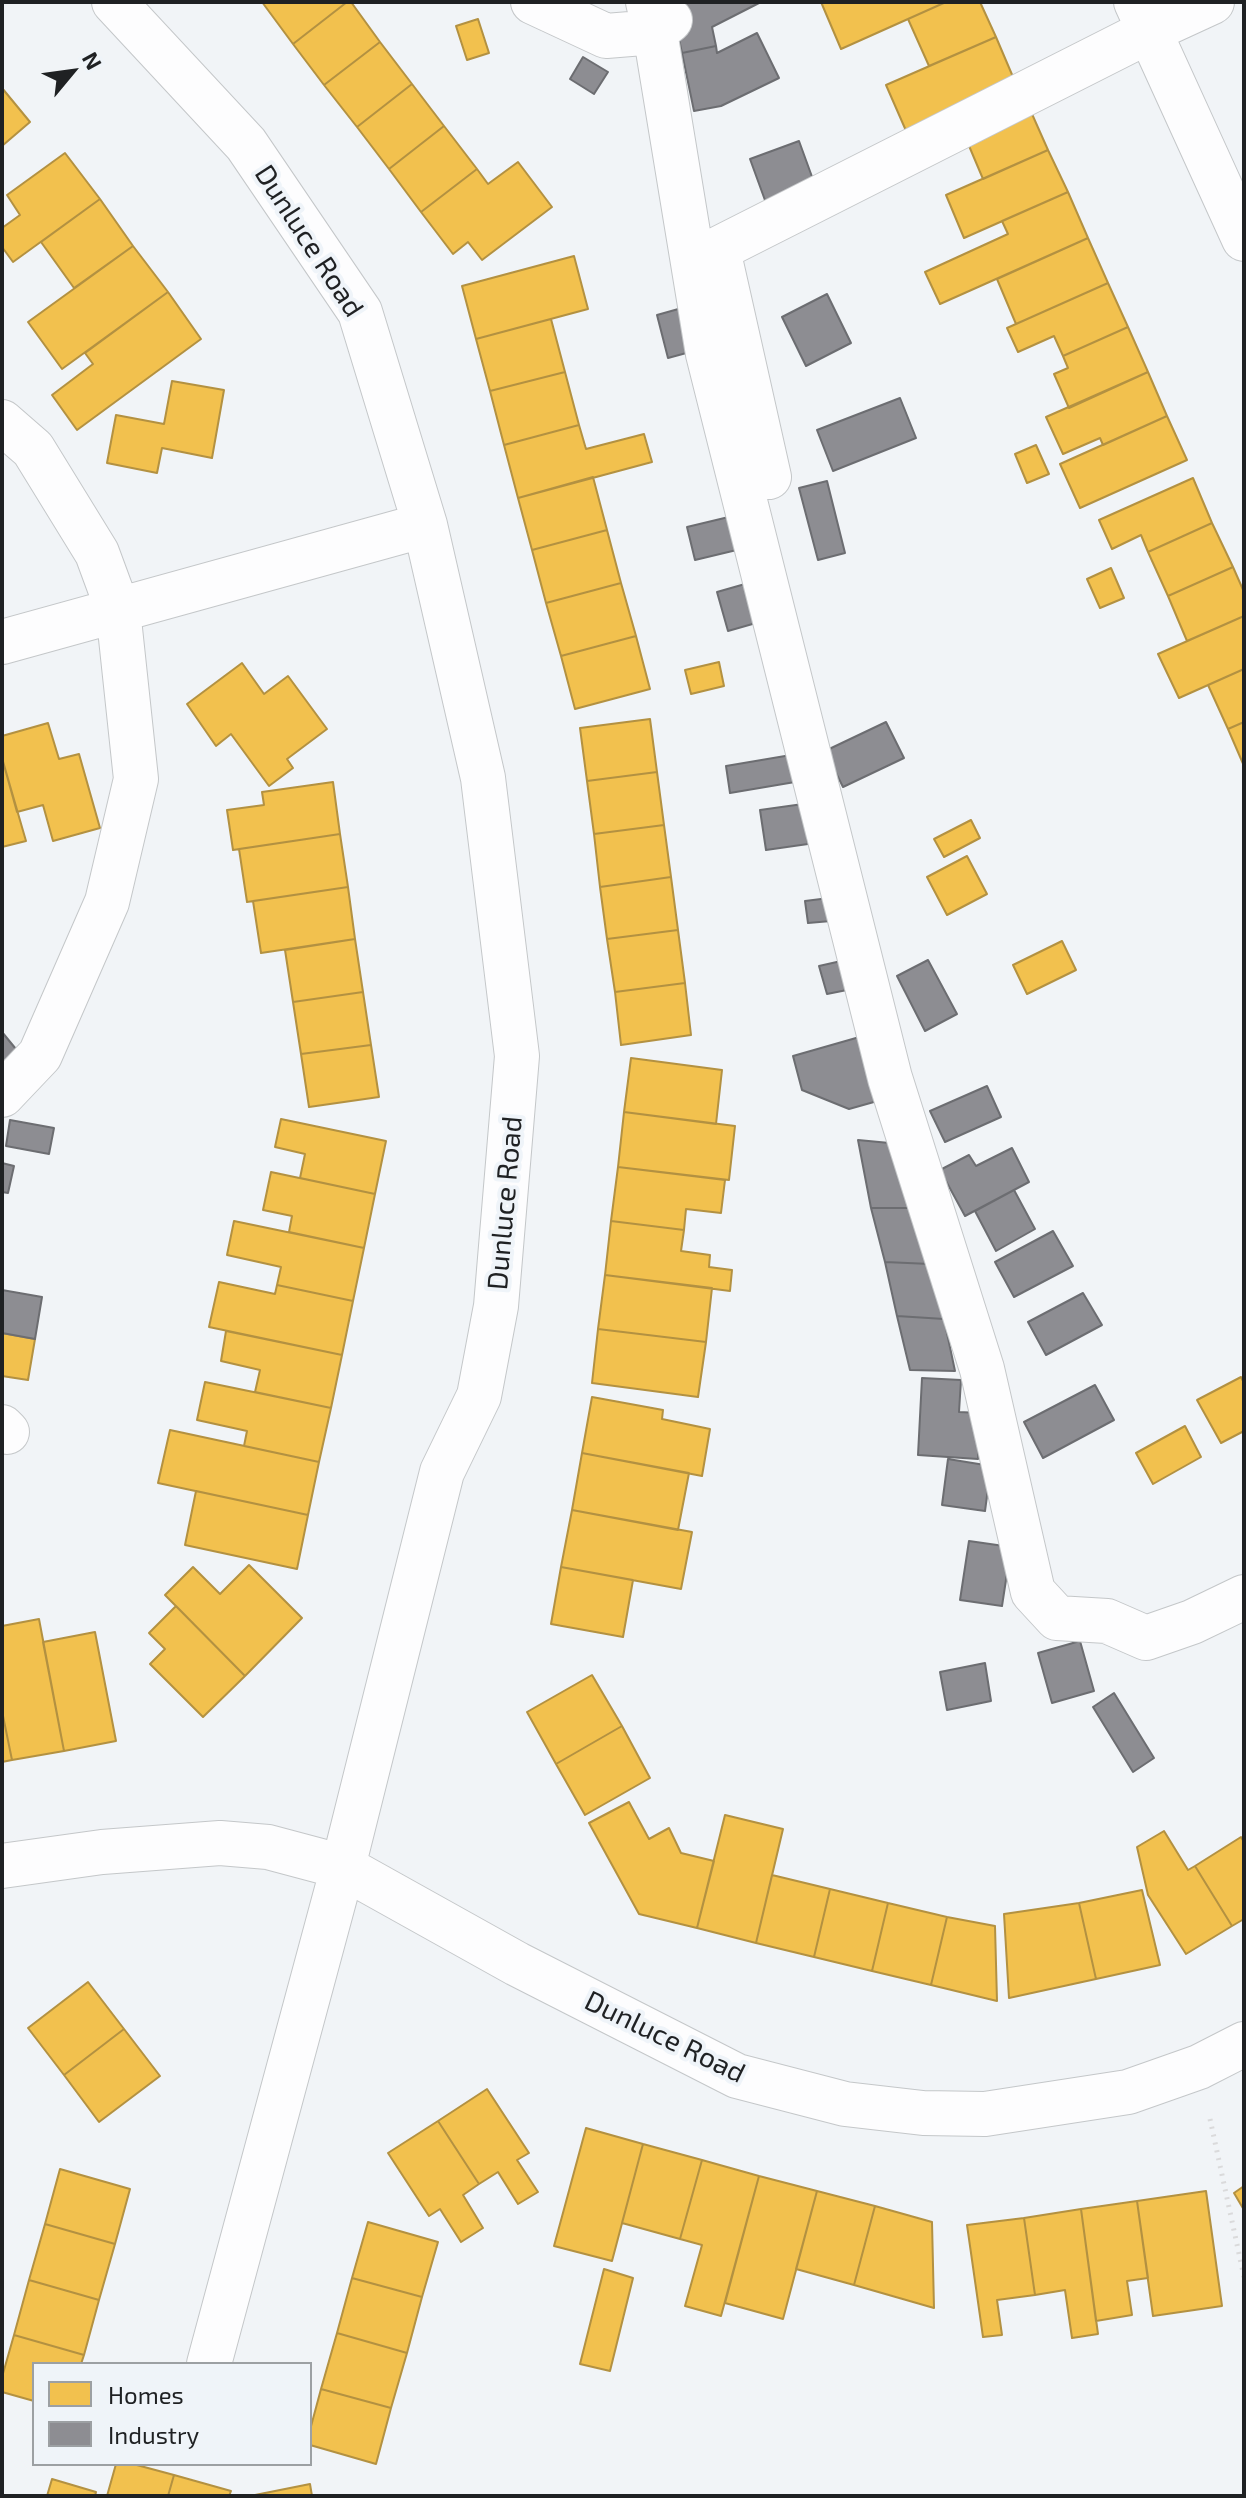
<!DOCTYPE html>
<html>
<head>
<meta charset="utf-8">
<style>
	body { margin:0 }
	#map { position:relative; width:1246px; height:2498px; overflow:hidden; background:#f1f4f7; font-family:"Exo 2",sans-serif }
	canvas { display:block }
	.frame { position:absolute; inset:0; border:4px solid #1f2123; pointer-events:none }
	.legend { position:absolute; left:32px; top:2362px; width:280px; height:104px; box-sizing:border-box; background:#eff4f9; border:2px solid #9ca0a3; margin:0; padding:10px 14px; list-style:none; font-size:24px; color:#1f2123 }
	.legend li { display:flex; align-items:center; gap:16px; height:40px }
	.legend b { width:40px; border:2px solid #9ca0a3 }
	.north { position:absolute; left:32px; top:32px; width:80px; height:80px; -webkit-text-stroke:6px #eff4f9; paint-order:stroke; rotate:61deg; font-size:22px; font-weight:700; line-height:32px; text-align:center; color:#1f2123 }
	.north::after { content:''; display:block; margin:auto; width:28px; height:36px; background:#1f2123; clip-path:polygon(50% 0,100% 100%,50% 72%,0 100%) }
</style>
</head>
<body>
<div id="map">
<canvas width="1246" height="2498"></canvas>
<div class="frame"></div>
<ul class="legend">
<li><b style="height:22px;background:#f2c14e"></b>Homes</li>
<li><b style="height:22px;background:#8d8d92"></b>Industry</li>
</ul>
<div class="north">N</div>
</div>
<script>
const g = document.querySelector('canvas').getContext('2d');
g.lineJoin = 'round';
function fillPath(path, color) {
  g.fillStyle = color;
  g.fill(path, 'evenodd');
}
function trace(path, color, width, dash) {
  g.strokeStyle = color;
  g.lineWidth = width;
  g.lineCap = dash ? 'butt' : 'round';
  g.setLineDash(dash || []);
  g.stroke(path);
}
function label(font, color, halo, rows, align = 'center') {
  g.font = font + ' "Exo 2",sans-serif';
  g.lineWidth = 8;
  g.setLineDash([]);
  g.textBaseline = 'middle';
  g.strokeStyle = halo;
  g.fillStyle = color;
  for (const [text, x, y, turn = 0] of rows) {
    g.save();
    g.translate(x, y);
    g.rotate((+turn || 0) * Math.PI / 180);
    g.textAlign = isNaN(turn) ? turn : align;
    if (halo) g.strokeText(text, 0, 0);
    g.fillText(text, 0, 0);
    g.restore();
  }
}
const homes = new Path2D(`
	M262,2h85l-54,42z
	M347,2h4l29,40 -56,43 -31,-41z
	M821,2h125l-105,47z
	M946,2h34l16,35 -67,29 -21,-47z
	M478,19l11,34 -22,7 -11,-34z
	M996,37l20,47 -109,49 -21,-48z
	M380,42l32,42 -55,43 -33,-42z
	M412,84l32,42 -55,43 -32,-42z
	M2,88l28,34 -28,24z
	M1028,105l20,45 -65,29 -19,-45z
	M444,126l33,43 -56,43 -32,-43z
	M1048,150l20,42 -104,46 -18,-43z
	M65,153l35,46 -87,63 -11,-15v-19l18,-13 -13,-20z
	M518,162l34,45 -70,53 -14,-18 -15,12 -32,-42 56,-43 11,15z
	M1068,192l20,46 -148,66 -15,-32 83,-38 -6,-13z
	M100,199l33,47 -59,42 -33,-46z
	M1088,238l20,45 -92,41 -19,-45z
	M133,246l35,46 -106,77 -34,-47z
	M574,256l14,53 -112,30 -14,-53z
	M1108,283l20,44 -65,29 -9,-20 -36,16 -11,-24z
	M168,292l33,47 -124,91 -25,-35 41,-31 -8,-11z
	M551,319l14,53 -75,19 -14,-52z
	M1128,327l20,45 -79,36 -15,-34 14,-6 -5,-12z
	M565,372l14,53 -75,20 -14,-54z
	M1148,372l19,44 -64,29 -3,-7 -37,16 -17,-37z
	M172,381l52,9 -12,68 -50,-10 -5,25 -50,-10 9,-48 48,9z
	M1167,416l20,44 -107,48 -20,-44z
	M579,425l7,24 58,-15 8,28 -134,36 -14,-53z
	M1036,445l13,29 -22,9 -12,-29z
	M593,477l14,53 -75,20 -14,-52z
	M1193,478l19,45 -64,29 -7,-17 -29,14 -13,-29z
	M1212,523l21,44 -65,29 -20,-44z
	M607,530l14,53 -75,20 -14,-53z
	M1233,567l11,25v24l-57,25 -19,-45z
	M1111,568l13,30 -24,10 -13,-29z
	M621,583l15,53 -75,20 -15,-53z
	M1244,616v53l-65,29 -21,-44z
	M636,636l14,53 -75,20 -14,-53z
	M719,662l5,24 -33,8 -6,-24z
	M242,663l22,31 24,-18 39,53 -40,30 6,9 -24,18 -38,-52 -15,12 -29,-42z
	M1244,669v53l-16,7 -20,-44z
	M650,719l7,53 -70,9 -7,-53z
	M1244,722v44l-16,-37z
	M48,723l11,36 20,-5 21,74 -47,13 -10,-36 -26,7 -15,-54v-22z
	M2,758l24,83 -24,6z
	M657,772l7,53 -70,9 -7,-53z
	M333,782l7,52 -107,16 -6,-40 37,-5 -2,-13z
	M971,820l9,18 -36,19 -10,-18z
	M664,825l7,52 -71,10 -6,-53z
	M340,834l8,53 -101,15 -8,-53z
	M967,856l20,38 -40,21 -20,-38z
	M671,877l7,53 -71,9 -7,-52z
	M348,887l7,52 -94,14 -8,-52z
	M678,930l7,53 -70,9 -8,-53z
	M355,939l8,53 -70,10 -8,-52z
	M1062,941l14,29 -49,24 -14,-29z
	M685,983l6,52 -70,10 -6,-53z
	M363,992l8,53 -70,9 -8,-52z
	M371,1045l8,52 -70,10 -8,-53z
	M631,1058l91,12 -6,54 -92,-12z
	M624,1112l111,14 -6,54 -111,-13z
	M281,1119l105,22 -11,53 -75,-16 5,-24 -30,-7z
	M618,1167l107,13 -4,33 -35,-4 -2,21 -73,-9z
	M271,1172l104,22 -11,54 -75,-16 3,-16 -29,-6z
	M234,1221l130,27 -11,53 -76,-16 4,-18 -54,-12z
	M611,1221l73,9 -3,21 29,4 -1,12 23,3 -2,21 -125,-16z
	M605,1275l107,13 -6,54 -108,-13z
	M219,1282l56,12 2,-9 76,16 -11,54 -133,-28z
	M598,1329l108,13 -8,55 -106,-14z
	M226,1331l116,24 -11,53 -76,-16 5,-22 -39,-9z
	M2,1333l33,6 -7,41 -26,-4z
	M1241,1377l3,6v48l-23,12 -24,-43z
	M205,1382l126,26 -12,54 -75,-16 3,-15 -50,-11z
	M592,1397l71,13 -1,9 48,10 -8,47 -120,-23z
	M1185,1426l16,31 -48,27 -17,-31z
	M170,1430l149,32 -11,53 -150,-32z
	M582,1453l107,20 -11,57 -106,-20z
	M196,1491l112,24 -11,54 -112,-24z
	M572,1510l120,22 -11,57 -120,-22z
	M249,1565l53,53 -57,58 -80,-81 28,-28 27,27z
	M561,1567l72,13 -10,57 -72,-13z
	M176,1606l69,70 -42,41 -53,-53 15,-15 -16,-16z
	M39,1619l25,132 -52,9 -10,-49v-85z
	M95,1632l21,109 -52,10 -21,-109z
	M592,1675l30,51 -66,38 -29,-52z
	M2,1711l10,49 -10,2z
	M622,1726l28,52 -65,37 -29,-51z
	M629,1802l20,37 20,-11 12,25 33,8 -17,67 -58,-14 -50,-91z
	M725,1815l58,14 -27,114 -59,-15z
	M1164,1831l24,39 7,-4 37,60 -46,28 -38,-59 -11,-48z
	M1241,1837l3,5v77l-12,7 -37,-60z
	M772,1875l58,14 -16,68 -58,-14z
	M830,1889l58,14 -16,68 -58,-14z
	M1142,1890l18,75 -64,14 -17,-76z
	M888,1903l59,14 -16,68 -59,-14z
	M1079,1903l17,76 -87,19 -5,-84z
	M947,1917l48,9 2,75 -66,-16z
	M88,1982l36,47 -60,46 -36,-47z
	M124,2029l36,47 -61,46 -35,-47z
	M487,2089l42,64 -12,7 21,32 -20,12 -20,-32 -19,12 -41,-63z
	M438,2121l41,63 -16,11 20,33 -22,14 -21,-33 -11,7 -41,-63z
	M586,2128l57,16 -31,117 -58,-15z
	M643,2144l59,16 -22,79 -58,-16z
	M702,2160l57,16 -38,140 -36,-10 17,-61 -22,-6z
	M60,2169l70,20 -15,55 -70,-20z
	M759,2176l58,15 -34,128 -58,-16z
	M1244,2186v24l-10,-17z
	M817,2191l58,15 -21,79 -58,-16z
	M1206,2191l16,115 -69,10 -16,-115z
	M1137,2201l11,77 -21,3 5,34 -36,6 -15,-112z
	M875,2206l57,16 2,86 -80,-23z
	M1081,2209l17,125 -26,4 -7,-48 -30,5 -11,-77z
	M1024,2218l11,77 -38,5 5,35 -19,2 -16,-112z
	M368,2222l70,20 -16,55 -70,-19z
	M45,2224l70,20 -16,56 -70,-20z
	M604,2269l29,9 -23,93 -30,-7z
	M352,2278l70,19 -15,56 -70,-20z
	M29,2280l70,20 -15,55 -70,-20z
	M337,2333l70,20 -16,55 -70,-19z
	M14,2335l70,20 -3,9h-47v37l-32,-9v-15z
	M321,2389l70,19 -15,56 -66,-19v-15z
	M116,2464h17l41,11 -6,21h-61z
	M174,2475l57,16 -2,5h-61z
	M52,2479l44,13 -1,4h-48z
	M310,2484l2,12h-62z`);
fillPath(homes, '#f2c14e');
trace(homes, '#b39141', 2);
const industry = new Path2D(`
	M671,2h90l-49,25 4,19 -34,7z
	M757,33l22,45 -58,28 -27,5 -12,-58 34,-7 1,7z
	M583,57l25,15 -14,22 -24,-15z
	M799,141l16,44 -49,18 -16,-44z
	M827,294l24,49 -45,23 -24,-49z
	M689,306l12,43 -33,9 -11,-43z
	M900,398l16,40 -83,33 -16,-41z
	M827,481l18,72 -27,7 -19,-72z
	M737,515l8,33 -50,12 -8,-33z
	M745,584l11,39 -28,8 -11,-39z
	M886,722l18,36 -61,29 -18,-36z
	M791,755l4,27 -65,11 -4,-27z
	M803,804l5,40 -42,6 -6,-40z
	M829,898l2,23 -23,2 -3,-22z
	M850,959l7,29 -30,6 -8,-28z
	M928,960l29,54 -32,17 -28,-55z
	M2,1032l18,22 -18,15z
	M863,1036l18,64 -32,9 -47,-19 -9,-34z
	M987,1086l14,31 -56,25 -15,-31z
	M10,1120l44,8 -5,26 -43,-8z
	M858,1140l42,4 20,64h-49z
	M1012,1148l17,34 -64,34 -25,-46 29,-15 7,11z
	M2,1163l12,3 -6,27 -6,-1z
	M1014,1190l21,39 -39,22 -21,-40z
	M871,1208h49l10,56 -45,-2z
	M1053,1231l20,35 -59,31 -19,-35z
	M885,1262l45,2 14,55 -47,-3z
	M2,1290l40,7 -7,42 -33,-6z
	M1083,1293l19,32 -56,30 -18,-33z
	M897,1316l47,3 11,52 -45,-1z
	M922,1378l39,2 -2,32 21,1 -2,46 -60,-4z
	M1095,1385l19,35 -71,38 -19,-36z
	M948,1459l43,7 -6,45 -43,-6z
	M969,1541l42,6 -9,59 -42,-6z
	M1080,1641l14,50 -42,12 -14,-50z
	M985,1663l6,38 -44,9 -7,-38z
	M1114,1693l40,65 -21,14 -40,-65z`);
fillPath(industry, '#8d8d92');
trace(industry, '#6c6d71', 2);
const minor = new Path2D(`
	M114,2l132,142 114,168 65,213 58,253 34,278 -21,250 -17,90 -37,76 -99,395 -134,497
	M533,2l73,34 49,-4 15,-12
	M648,2l7,30 53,322 182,724 92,291 51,223 24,26 50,3 39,17 46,-16 52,-25
	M1136,2l108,237
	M718,249l431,-218 63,-29
	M721,263l48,214
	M2,422l31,27 64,104 21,57 18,169 -29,123 -67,153 -38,40
	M2,642l423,-117
	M2,1427l5,5
	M2,1866l100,-14 118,-9 48,4 75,20 174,97 220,112 108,28 78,9 62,1 143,-22 71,-25 45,-23`);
trace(minor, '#c4c7c9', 46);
trace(new Path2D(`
	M1210,2119l34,158`), '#dadadb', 5, [2, 6]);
trace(minor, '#fdfdfe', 44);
label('28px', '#1f2123', '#eff4f9', [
	["Dunluce Road",309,241,57],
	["Dunluce Road",505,1203,-85],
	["Dunluce Road",665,2037,26]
]);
</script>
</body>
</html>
